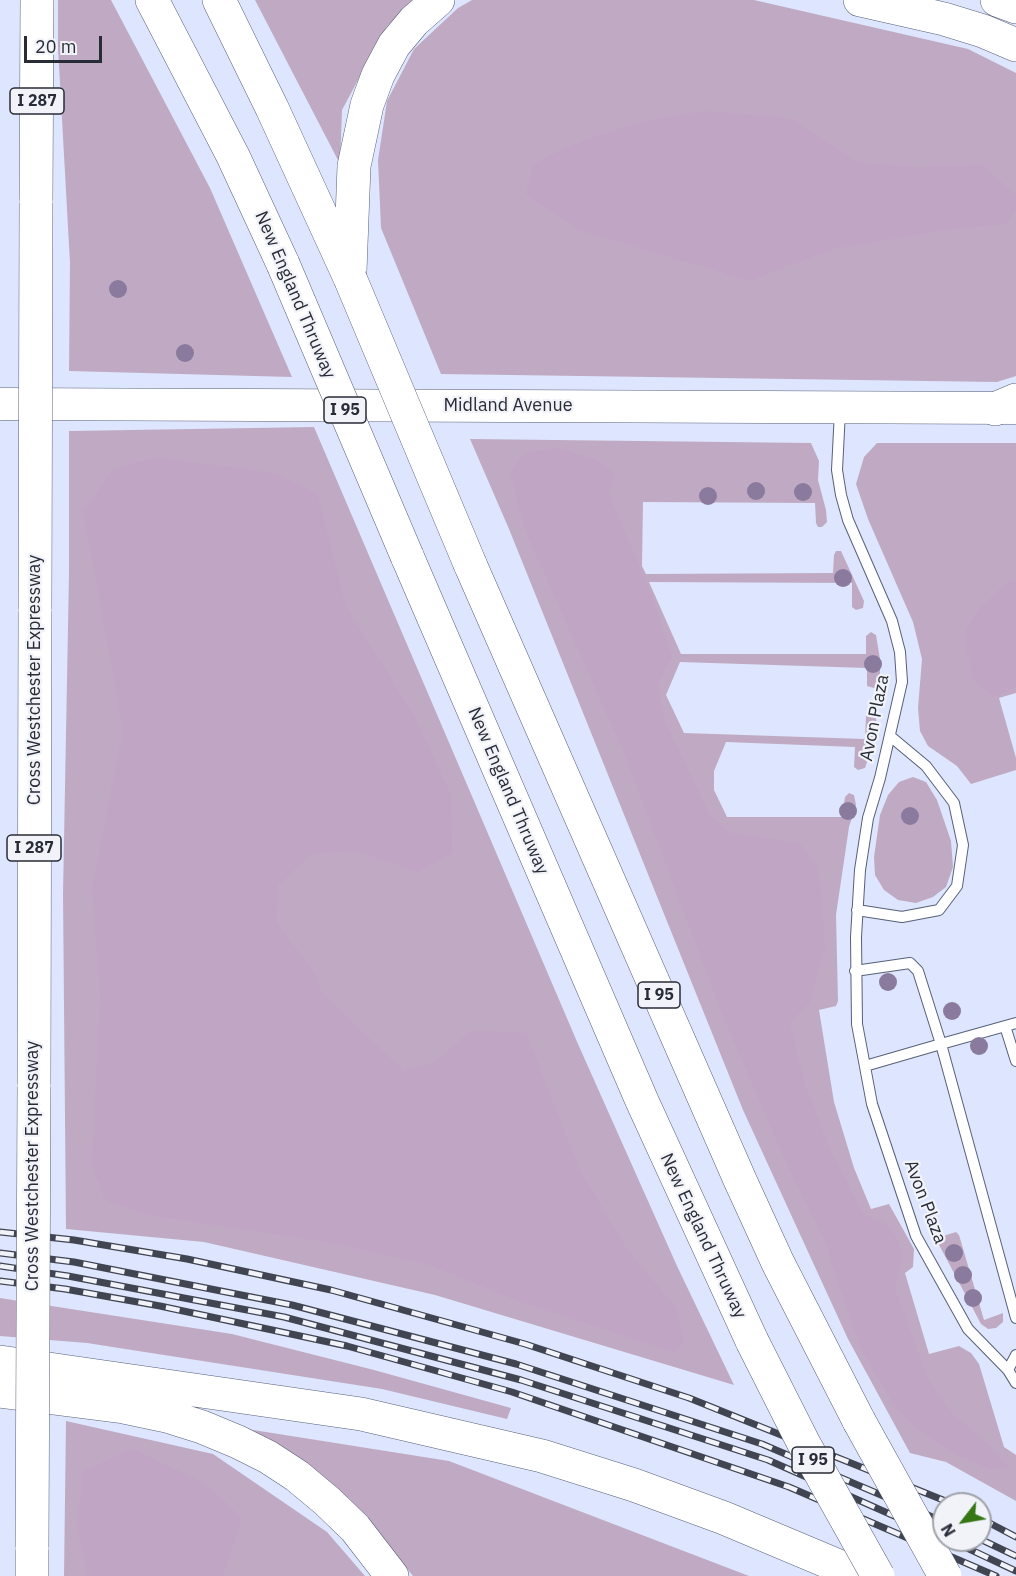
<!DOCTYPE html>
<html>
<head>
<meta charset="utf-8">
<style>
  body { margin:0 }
  #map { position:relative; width:1016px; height:1576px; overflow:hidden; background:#dde6fe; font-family:"IBM Plex Sans",sans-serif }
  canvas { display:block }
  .north { position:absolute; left:932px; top:1492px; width:60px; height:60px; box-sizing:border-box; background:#f1f3f9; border:2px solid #a1a3ab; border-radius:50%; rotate:239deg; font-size:16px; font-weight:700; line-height:24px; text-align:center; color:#282c37 }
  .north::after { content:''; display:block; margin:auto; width:21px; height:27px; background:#367715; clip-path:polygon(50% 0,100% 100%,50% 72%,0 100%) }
  .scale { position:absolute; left:24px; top:36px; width:78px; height:27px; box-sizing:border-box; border:3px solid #282c37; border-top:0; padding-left:8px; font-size:18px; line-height:21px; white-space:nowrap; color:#282c37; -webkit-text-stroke:4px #f1f3f9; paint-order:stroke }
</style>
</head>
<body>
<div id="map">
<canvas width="1016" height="1576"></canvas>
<div class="north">N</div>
<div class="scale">20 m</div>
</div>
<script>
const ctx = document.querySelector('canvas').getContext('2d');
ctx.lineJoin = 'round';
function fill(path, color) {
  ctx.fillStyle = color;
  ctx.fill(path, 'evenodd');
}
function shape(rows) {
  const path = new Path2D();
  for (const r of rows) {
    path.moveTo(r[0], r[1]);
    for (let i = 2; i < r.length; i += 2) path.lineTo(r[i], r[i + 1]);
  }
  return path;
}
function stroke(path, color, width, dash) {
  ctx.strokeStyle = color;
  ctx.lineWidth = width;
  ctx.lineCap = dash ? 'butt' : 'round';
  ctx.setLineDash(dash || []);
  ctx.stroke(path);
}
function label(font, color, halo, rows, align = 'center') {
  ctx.font = font + ' "IBM Plex Sans",sans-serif';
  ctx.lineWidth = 4.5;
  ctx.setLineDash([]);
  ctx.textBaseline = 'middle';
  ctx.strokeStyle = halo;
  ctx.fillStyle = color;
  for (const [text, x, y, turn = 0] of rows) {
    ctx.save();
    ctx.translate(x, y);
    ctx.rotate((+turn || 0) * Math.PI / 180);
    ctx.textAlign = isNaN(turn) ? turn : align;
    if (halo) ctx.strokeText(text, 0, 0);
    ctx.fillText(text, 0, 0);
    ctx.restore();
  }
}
const green = shape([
  [58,0,111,0,210,188,292,377,69,371,70,263,58,47],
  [255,0,416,0,387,26,342,110,340,164],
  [472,0,754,0,968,49,1016,73,1016,376,997,382,441,374,381,228,378,160,387,101,414,49,458,8],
  [314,427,578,1044,677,1266,734,1385,435,1295,204,1242,66,1229,63,894,69,573,69,431],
  [470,439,811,443,819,461,818,480,826,510,827,522,822,527,818,527,816,523,815,503,643,502,642,566,646,574,833,573,834,555,836,551,841,551,864,601,863,608,856,610,852,607,852,583,649,582,681,654,866,654,866,636,871,632,876,635,880,659,880,683,874,688,867,686,867,668,680,662,666,695,684,733,865,739,866,716,872,714,876,718,877,731,865,768,858,770,854,767,855,747,726,742,714,771,714,790,727,817,842,817,845,797,849,793,854,795,856,805,849,827,836,915,838,1001,836,1006,819,1010,834,1102,854,1168,871,1209,889,1204,914,1249,913,1267,905,1273,929,1354,959,1346,971,1353,979,1364,1004,1447,1016,1455,1016,1501,946,1462,910,1453,848,1339,743,1110,509,529],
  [877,443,1016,443,1016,693,999,698,1016,758,1016,770,971,784,957,766,928,746,920,731,918,708,922,659,913,622,868,519,856,484,864,457],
  [913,777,926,782,937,800,951,841,953,867,946,887,933,897,916,903,898,900,884,890,875,875,874,857,880,815,888,795,899,782],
  [956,1232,959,1235,984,1320,1003,1313,1003,1322,996,1328,988,1329,981,1324,937,1241,940,1237],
  [0,1298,232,1334,374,1370,511,1408,507,1419,382,1389,87,1343,0,1336],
  [66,1421,213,1454,327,1532,365,1576,64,1576],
  [247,1429,449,1461,749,1576,413,1576,350,1499]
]);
const forest = shape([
  [704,111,791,118,860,163,918,167,982,165,1016,195,1016,208,1007,224,945,230,833,249,750,281,579,230,526,194,533,164,557,152,587,139,635,123],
  [559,448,597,460,616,474,609,493,657,608,672,656,658,684,664,719,711,817,731,833,799,843,816,864,821,887,825,948,810,1002,790,1023,804,1081,830,1149,863,1212,872,1218,886,1222,896,1236,903,1255,895,1289,927,1376,953,1414,996,1451,1008,1467,993,1470,961,1457,919,1430,895,1407,860,1348,832,1265,827,1245,789,1169,724,1019,626,758,524,528,510,473,523,453],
  [154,457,275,473,318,494,346,606,415,717,451,795,452,853,418,872,357,851,311,854,278,886,277,922,317,977,321,992,404,1071,433,1063,472,1030,526,1033,580,1170,627,1249,676,1308,684,1340,674,1352,523,1303,429,1265,332,1243,148,1215,105,1200,92,1165,100,995,92,888,123,729,83,511,113,470],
  [1016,580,1016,688,993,697,973,679,967,653,966,631,978,610,1006,583],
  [133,1449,205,1483,242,1518,223,1576,88,1576,77,1527,83,1471]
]);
const lane = shape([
  [840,411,837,470,841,495,848,520,892,621,900,652,902,682,880,778,868,818,860,870,856,937,857,1024,872,1104,916,1236,968,1329,1008,1370,1016,1383],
  [857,910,902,917,939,910,957,886,963,845,954,803,926,766,890,736],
  [855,971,910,963,918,971,941,1044,1016,1023],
  [1005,1026,1016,1061],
  [865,1066,941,1044,1016,1318],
  [1008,1370,1016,1355]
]);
const secondary = shape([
  [0,404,1016,408]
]);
const highway = shape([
  [152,0,233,156,283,264],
  [219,0,272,108,350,278],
  [860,0,944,19,983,31,1016,45],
  [997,0,1016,7],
  [36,203,37,0],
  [350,271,354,166,367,105,378,75,394,45,414,21,438,0],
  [995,409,1016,400],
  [407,556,642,1101,752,1341],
  [470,564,740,1180,778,1263,859,1421],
  [34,1087,35,609],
  [0,1362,361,1414,542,1456,634,1485,724,1518,862,1576],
  [0,1391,124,1407,167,1416,202,1427,238,1442,268,1457,297,1476,327,1501,355,1528,392,1576],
  [32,1576,32,1547]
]);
const rail = shape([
  [0,1232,74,1240,187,1259,331,1290,525,1344,689,1398,953,1504],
  [0,1253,74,1262,292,1305,516,1364,762,1444,944,1522],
  [0,1266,68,1276,284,1317,521,1380,768,1460,944,1538],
  [0,1281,65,1289,160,1306,347,1346,512,1392,789,1487,996,1576],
  [980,1518,1016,1537],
  [980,1539,1016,1556],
  [950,1540,1016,1571]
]);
const highwayBridge = shape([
  [283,264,407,556],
  [350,278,470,564],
  [35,609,36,203],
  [752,1341,803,1442,878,1576],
  [859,1421,945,1576],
  [32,1547,34,1087]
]);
const trees = [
  [118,289],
  [185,353],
  [756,491],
  [803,492],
  [708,496],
  [843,578],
  [873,664],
  [848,811],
  [910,816],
  [888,982],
  [952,1011],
  [979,1046],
  [954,1253],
  [963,1275],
  [973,1298]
];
const shields = [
  [37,101,54],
  [345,410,42],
  [34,848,54],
  [659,995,42],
  [813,1460,42]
];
const shieldNames = [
  ["I 287",37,101],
  ["I 95",345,410],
  ["I 287",34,848],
  ["I 95",659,995],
  ["I 95",813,1460]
];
const streetNames = [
  ["New England Thruway",295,295,67],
  ["Midland Avenue",508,406],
  ["Cross Westchester Expressway",35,680,-90],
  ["Avon Plaza",875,718,-79],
  ["New England Thruway",508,791,67],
  ["Cross Westchester Expressway",33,1166,-90],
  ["Avon Plaza",925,1202,69],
  ["New England Thruway",703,1236,65]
];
fill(green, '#c0aac3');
fill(forest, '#c1a5c5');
stroke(lane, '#576079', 12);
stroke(secondary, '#576079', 33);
stroke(highway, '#576079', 34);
stroke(lane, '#fff', 10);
stroke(secondary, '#fff', 32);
stroke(highway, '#fff', 33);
stroke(rail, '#414552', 7);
stroke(rail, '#f1f3f9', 4.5, [14]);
stroke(highwayBridge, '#576079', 34, []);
stroke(highwayBridge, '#fff', 33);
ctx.fillStyle = '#8a7a9d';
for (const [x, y] of trees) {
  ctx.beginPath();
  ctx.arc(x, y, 9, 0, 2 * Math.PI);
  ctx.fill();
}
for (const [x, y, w] of shields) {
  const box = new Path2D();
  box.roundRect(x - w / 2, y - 13, w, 26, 4.5);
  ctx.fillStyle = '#f1f3f9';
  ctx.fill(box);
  stroke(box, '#282c37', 1.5);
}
label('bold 16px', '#282c37', null, shieldNames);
label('18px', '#282c37', '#f1f3f9', streetNames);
</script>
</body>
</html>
